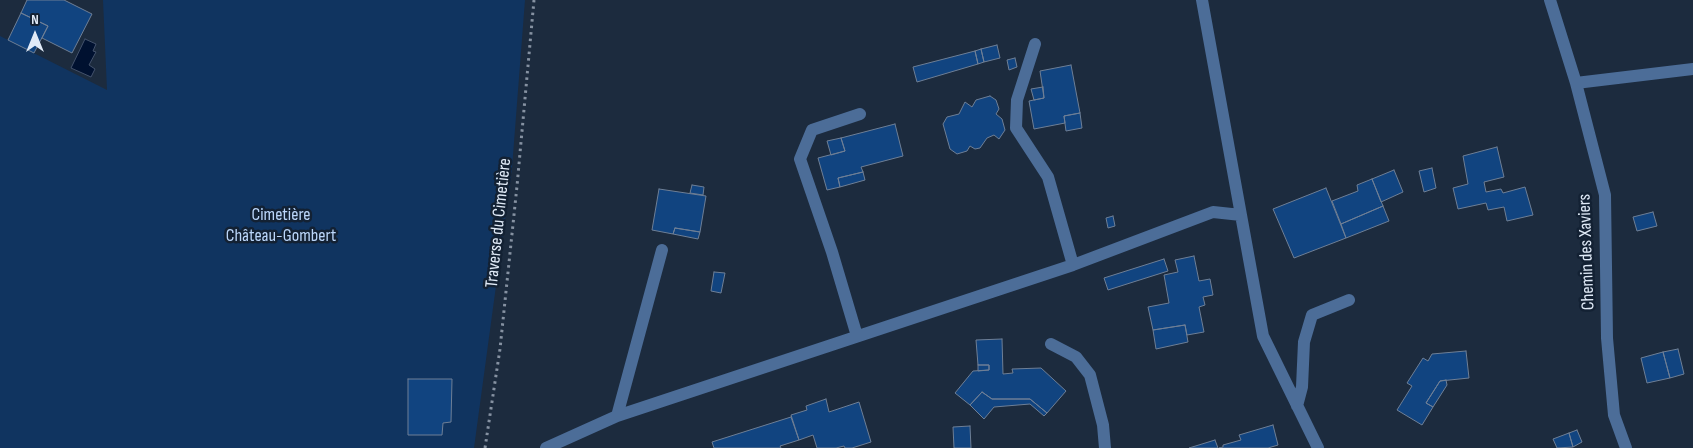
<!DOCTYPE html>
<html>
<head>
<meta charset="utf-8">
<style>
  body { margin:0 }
  #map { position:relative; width:1693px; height:448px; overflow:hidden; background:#1c2b3e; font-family:"Sofia Sans Condensed",sans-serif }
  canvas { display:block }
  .north { position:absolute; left:10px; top:10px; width:50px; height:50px; -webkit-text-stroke:4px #132133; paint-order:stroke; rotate:0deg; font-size:14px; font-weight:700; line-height:20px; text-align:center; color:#e0eaf7 }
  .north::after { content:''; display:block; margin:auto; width:18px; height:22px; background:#e0eaf7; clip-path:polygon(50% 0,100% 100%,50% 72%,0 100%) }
</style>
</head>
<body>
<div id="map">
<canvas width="1693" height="448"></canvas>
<div class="north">N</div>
</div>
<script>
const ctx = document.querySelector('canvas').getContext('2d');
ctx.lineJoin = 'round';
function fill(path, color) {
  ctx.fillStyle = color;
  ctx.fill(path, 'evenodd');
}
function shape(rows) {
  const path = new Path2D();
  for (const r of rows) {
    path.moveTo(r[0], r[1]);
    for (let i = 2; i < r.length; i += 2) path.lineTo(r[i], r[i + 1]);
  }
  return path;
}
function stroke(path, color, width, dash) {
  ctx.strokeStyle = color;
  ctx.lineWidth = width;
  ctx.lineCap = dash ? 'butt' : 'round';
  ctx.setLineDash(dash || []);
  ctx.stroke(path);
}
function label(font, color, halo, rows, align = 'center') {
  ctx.font = font + ' "Sofia Sans Condensed",sans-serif';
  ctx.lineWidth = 5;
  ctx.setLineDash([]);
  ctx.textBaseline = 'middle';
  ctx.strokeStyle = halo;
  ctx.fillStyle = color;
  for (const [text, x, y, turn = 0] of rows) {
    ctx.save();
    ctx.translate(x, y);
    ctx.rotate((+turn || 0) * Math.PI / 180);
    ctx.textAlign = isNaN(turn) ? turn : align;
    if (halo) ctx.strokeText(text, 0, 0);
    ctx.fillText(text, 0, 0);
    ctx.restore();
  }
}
const green = shape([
  [103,0,525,0,512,168,474,448,0,448,0,36,107,90]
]);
const water = shape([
  [85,39,96,44,93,51,96,52,89,65,95,69,91,77,71,68,85,39]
]);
const building = shape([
  [27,0,64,0,92,14,72,53,42,38,48,26,21,13,27,0],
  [21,13,48,26,34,53,8,40,21,13],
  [997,45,1000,58,984,62,981,49,997,45],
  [981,49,984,62,978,64,975,51,981,49],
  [975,51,978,64,917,82,913,67,975,51],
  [1015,58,1017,67,1009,70,1007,60,1015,58],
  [1071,65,1080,113,1064,116,1065,123,1034,129,1029,101,1044,98,1040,71,1071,65],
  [1043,87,1044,98,1034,100,1031,89,1043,87],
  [990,96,996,100,999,109,996,114,1002,119,1005,130,999,139,994,135,987,138,980,148,975,149,970,146,967,151,957,154,950,149,943,124,947,117,959,114,965,102,972,107,976,100,990,96],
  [1080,113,1082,128,1066,131,1064,116,1080,113],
  [895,124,903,156,861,167,863,172,838,178,840,187,827,190,818,158,845,151,841,138,895,124],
  [841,138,845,151,831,155,827,141,841,138],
  [1497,147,1504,177,1484,182,1486,192,1501,189,1503,193,1525,187,1533,215,1507,221,1504,207,1488,210,1486,203,1458,209,1453,188,1468,184,1463,156,1497,147],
  [1432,168,1436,188,1424,192,1419,171,1432,168],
  [1394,170,1403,192,1381,202,1372,179,1394,170],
  [863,172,865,180,840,187,838,178,863,172],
  [1372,179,1383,206,1341,224,1332,201,1358,191,1357,185,1372,179],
  [692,185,704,187,703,195,690,193,692,185],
  [1326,188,1346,238,1294,258,1273,209,1326,188],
  [659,189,706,196,700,232,675,228,673,234,652,230,659,189],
  [1383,206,1389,221,1346,238,1341,224,1383,206],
  [1653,212,1657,226,1637,231,1633,217,1653,212],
  [1113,216,1115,226,1108,228,1106,218,1113,216],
  [675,228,700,232,698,239,673,234,675,228],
  [1194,256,1199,281,1210,279,1213,295,1203,297,1205,305,1199,307,1204,332,1187,335,1185,325,1153,330,1148,307,1169,303,1164,275,1178,272,1175,260,1194,256],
  [1164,259,1168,271,1108,290,1104,278,1164,259],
  [714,272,725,273,721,293,711,291,714,272],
  [1185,325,1188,342,1156,349,1153,330,1185,325],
  [1002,339,1003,374,1013,373,1012,369,1041,368,1066,391,1047,413,1030,399,992,399,982,392,970,405,955,393,973,371,989,370,989,365,978,365,976,340,1002,339],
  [1678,349,1684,374,1670,378,1663,352,1678,349],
  [1466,351,1469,378,1440,381,1426,403,1433,407,1422,425,1397,410,1412,386,1407,383,1423,358,1428,361,1432,354,1466,351],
  [1663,352,1670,378,1647,383,1641,358,1663,352],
  [978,365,989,365,989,370,978,371,978,365],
  [408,379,452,379,451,422,443,423,442,435,408,435,408,379],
  [1446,380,1447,385,1433,407,1426,403,1440,381,1446,380],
  [982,392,992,399,1030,399,1047,413,1044,416,1030,404,994,407,984,419,970,405,982,392],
  [826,399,829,412,859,402,871,442,852,448,845,448,844,446,836,448,817,448,813,435,799,440,791,415,807,410,806,406,826,399],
  [791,417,799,440,780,446,781,448,714,448,712,442,791,417],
  [1273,425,1278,445,1268,448,1219,448,1223,447,1223,445,1241,440,1239,435,1273,425],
  [970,426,971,448,954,448,953,427,970,426],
  [1577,430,1582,442,1573,447,1569,433,1577,430],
  [1569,433,1573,447,1557,448,1553,439,1569,433],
  [1215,440,1218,448,1189,448,1215,440]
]);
const path = shape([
  [485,448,500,349,517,186,534,0]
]);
const minor = shape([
  [1202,0,1241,215],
  [1550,0,1576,83,1605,195,1607,338,1614,415,1626,448],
  [1035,44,1017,100,1016,128,1048,177,1073,265],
  [1576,83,1693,69],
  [857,336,832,252,800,159,812,130,860,114],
  [1051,344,1076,357,1090,375,1103,425,1105,448],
  [1297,406,1302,387,1304,342,1312,315,1349,300],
  [617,416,662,250],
  [546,448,617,416,1073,265,1213,212,1241,215,1263,336,1318,448]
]);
const parkNames = [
  ["Cimetière",281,215],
  ["Château-Gombert",281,236]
];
const streetNames = [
  ["Traverse du Cimetière",499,223,-84],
  ["Chemin des Xaviers",1587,252,-92]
];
fill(green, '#103460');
fill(water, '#001130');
stroke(water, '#43526c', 1);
fill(building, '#114480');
stroke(building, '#6e7f96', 1);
stroke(path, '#8692a2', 3, [2.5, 4]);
stroke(minor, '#4c6d98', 12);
label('18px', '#bbd6fa', '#132133', parkNames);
label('18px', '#e0eaf7', '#132133', streetNames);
</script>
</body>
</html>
